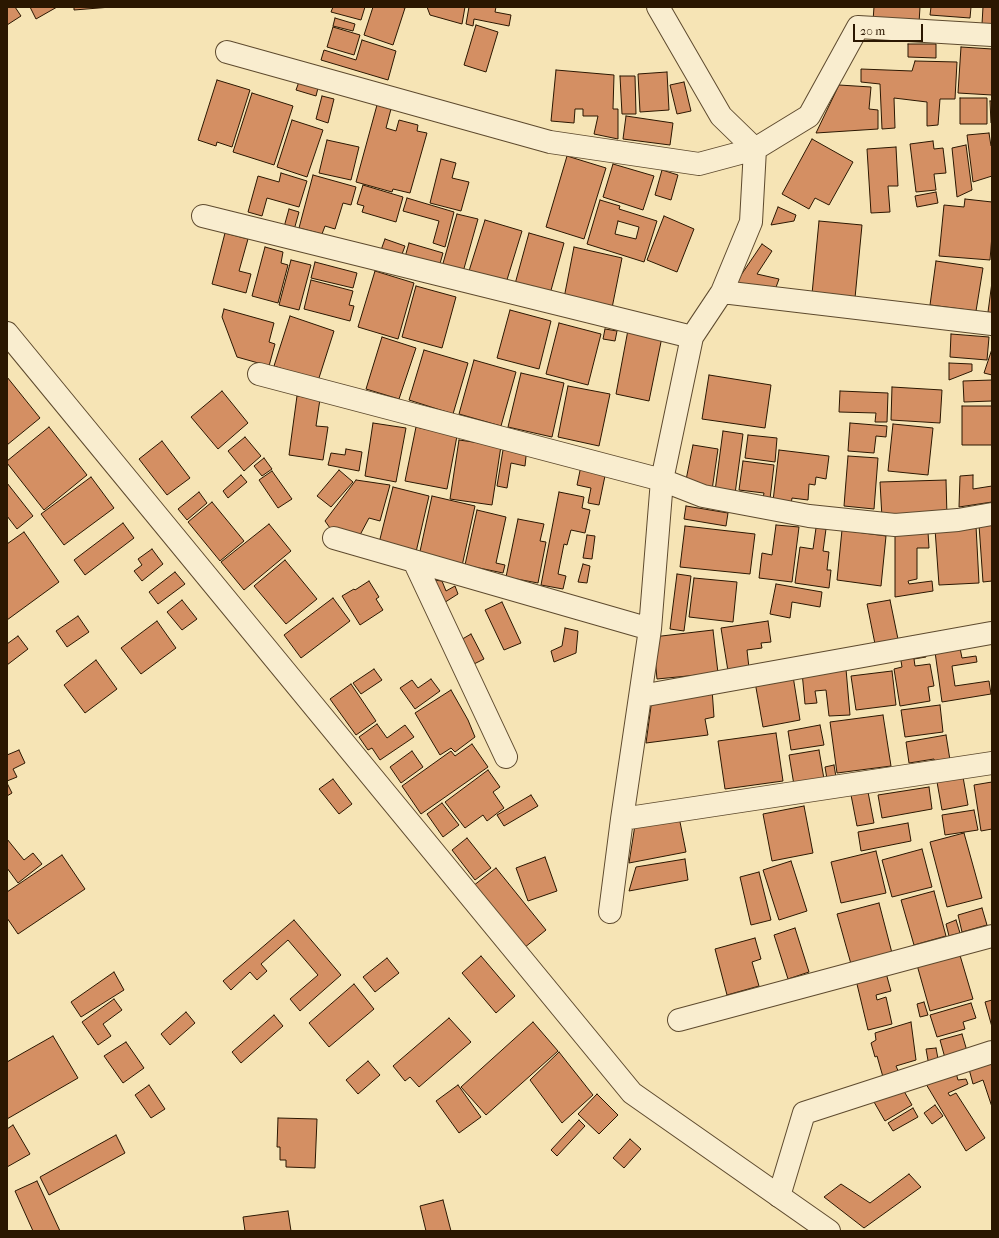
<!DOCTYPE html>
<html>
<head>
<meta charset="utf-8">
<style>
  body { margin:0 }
  #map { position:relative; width:999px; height:1238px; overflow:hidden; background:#f6e4b5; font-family:"IM FELL French Canon",serif }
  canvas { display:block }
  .frame { position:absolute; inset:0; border:8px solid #2b1701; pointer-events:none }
  .scale { position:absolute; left:853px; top:24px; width:70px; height:18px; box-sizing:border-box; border:2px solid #2b1701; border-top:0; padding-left:5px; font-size:12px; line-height:14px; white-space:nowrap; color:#2b1701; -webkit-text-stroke:3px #f9edcf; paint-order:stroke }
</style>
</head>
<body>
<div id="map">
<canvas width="999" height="1238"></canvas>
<div class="frame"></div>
<div class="scale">20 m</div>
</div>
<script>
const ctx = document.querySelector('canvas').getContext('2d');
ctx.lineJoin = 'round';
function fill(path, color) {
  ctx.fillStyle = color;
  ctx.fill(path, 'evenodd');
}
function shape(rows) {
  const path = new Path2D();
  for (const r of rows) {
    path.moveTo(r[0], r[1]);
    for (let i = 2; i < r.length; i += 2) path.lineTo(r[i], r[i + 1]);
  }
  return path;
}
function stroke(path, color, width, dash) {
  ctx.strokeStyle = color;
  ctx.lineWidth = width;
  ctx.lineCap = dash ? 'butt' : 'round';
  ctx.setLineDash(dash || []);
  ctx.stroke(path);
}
const building = shape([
  [7,7,15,7,21,16,7,25,7,7],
  [30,7,57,7,36,19,30,7],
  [74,7,111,7,74,10,74,7],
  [333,7,365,7,361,20,331,12,333,7],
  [373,7,401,7,405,8,393,45,364,35,373,7],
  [427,7,465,7,462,24,430,15,427,7],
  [469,7,496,7,495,12,511,15,509,26,474,19,473,26,466,24,469,7],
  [874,7,920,7,919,23,873,21,874,7],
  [931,7,971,7,970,18,930,15,931,7],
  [983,7,992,7,992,25,982,24,983,7],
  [335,18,355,24,353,31,333,26,335,18],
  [476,25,498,32,486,72,464,65,476,25],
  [333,27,360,35,354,55,327,47,333,27],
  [362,40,396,51,388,80,321,60,324,50,356,60,362,40],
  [908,44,936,44,936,58,908,57,908,44],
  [961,47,992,49,992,95,958,93,961,47],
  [915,61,957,62,955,99,940,99,938,125,927,126,927,102,894,98,895,128,882,129,880,84,861,82,861,69,912,71,915,61],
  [556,70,614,75,613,109,618,109,618,139,594,134,598,116,583,116,583,109,575,109,574,123,551,121,556,70],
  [667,72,669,110,640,112,638,74,667,72],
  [620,76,635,76,636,114,622,114,620,76],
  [300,79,319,84,316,96,296,90,300,79],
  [217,80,250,90,232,147,217,142,216,146,198,140,217,80],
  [684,82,691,111,677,114,670,85,684,82],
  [839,85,871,87,869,109,878,110,878,129,816,133,839,85],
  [252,93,293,106,274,165,233,152,252,93],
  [322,96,334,99,328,123,316,119,322,96],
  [960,98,987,98,987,124,960,124,960,98],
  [990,101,992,101,992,122,991,123,990,101],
  [377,105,391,109,386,128,396,131,399,120,418,125,417,131,427,133,410,193,393,189,392,192,356,182,377,105],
  [626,116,673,123,670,145,623,139,626,116],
  [292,120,323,130,307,177,277,167,292,120],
  [989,133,991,146,992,146,992,176,973,182,967,135,989,133],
  [812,139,853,162,829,205,815,198,809,209,782,194,812,139],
  [327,140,359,147,351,180,319,173,327,140],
  [933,141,934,149,943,148,946,173,934,174,936,190,916,192,910,144,933,141],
  [966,145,972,190,957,197,952,148,966,145],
  [896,147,898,186,888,186,890,212,871,213,867,149,896,147],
  [567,156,606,168,584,239,546,227,567,156],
  [441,159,456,163,452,178,469,182,461,211,430,203,441,159],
  [613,164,654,176,643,210,603,197,613,164],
  [662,170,678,175,671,200,655,195,662,170],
  [281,173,307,181,299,207,267,198,262,216,248,212,258,176,279,182,281,173],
  [313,175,356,187,351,205,343,203,335,229,325,226,322,234,299,228,313,175],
  [363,185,403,197,396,222,362,212,364,206,357,204,363,185],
  [936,192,938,203,917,207,915,196,936,192],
  [407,198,454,212,445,247,433,243,439,221,403,211,407,198],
  [965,199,992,202,992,235,990,260,939,256,944,205,964,207,965,199],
  [600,200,620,206,619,209,657,221,644,262,587,244,600,200],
  [618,221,639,227,636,239,615,234,618,221],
  [778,207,796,215,794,221,771,225,778,207],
  [289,209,299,212,294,230,284,227,289,209],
  [457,214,478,219,463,272,442,267,457,214],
  [664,216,694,229,677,272,647,260,664,216],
  [485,220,522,231,506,283,469,271,485,220],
  [819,221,862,225,855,298,812,294,819,221],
  [225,233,248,239,239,271,251,274,246,293,212,284,225,233],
  [529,233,564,243,550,294,515,284,529,233],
  [385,239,405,246,401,257,381,250,385,239],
  [409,243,443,253,439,267,405,257,409,243],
  [762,244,772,251,757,274,779,279,775,290,735,284,762,244],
  [265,247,283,252,281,263,288,265,278,303,252,296,265,247],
  [574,247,622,258,612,308,564,298,574,247],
  [291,260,311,265,299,310,279,305,291,260],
  [936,261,983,268,976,311,930,305,936,261],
  [315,262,357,273,353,288,311,278,315,262],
  [375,271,414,283,398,339,358,327,375,271],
  [311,280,353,291,349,305,354,306,350,321,304,309,311,280],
  [992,282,992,313,988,312,992,282],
  [416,286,456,297,442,348,402,337,416,286],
  [224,309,274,323,269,342,275,344,269,366,237,357,222,317,224,309],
  [510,310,551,321,539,369,497,358,510,310],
  [290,316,334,331,318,381,274,366,290,316],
  [559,323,601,334,588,385,546,374,559,323],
  [605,329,617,331,615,341,603,339,605,329],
  [628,330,662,337,649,401,616,394,628,330],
  [951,334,989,337,987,360,950,357,951,334],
  [382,337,416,348,399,399,366,389,382,337],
  [992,349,992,375,984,373,992,349],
  [424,350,468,363,453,414,409,400,424,350],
  [474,360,516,372,501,426,459,414,474,360],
  [949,363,972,364,972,371,949,380,949,363],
  [521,373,564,383,552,437,508,427,521,373],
  [709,375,771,385,765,428,702,419,709,375],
  [7,377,40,418,7,445,7,377],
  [992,380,992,401,964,402,963,381,992,380],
  [568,386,610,394,599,446,558,437,568,386],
  [892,387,942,390,940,423,891,420,892,387],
  [222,391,248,423,218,449,191,417,222,391],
  [840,391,888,393,887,422,875,422,876,413,839,412,840,391],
  [297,396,320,399,316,426,328,427,323,460,289,455,297,396],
  [962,406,992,406,992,445,962,445,962,406],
  [373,423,406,428,396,482,365,476,373,423],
  [850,423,887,426,886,437,876,436,874,453,848,451,850,423],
  [893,424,933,428,928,475,888,471,893,424],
  [49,427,87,475,44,510,7,463,7,461,49,427],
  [416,427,457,436,447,489,405,481,416,427],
  [723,431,743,434,735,494,715,491,723,431],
  [748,435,777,438,775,462,745,458,748,435],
  [245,437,261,456,244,471,228,451,245,437],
  [459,440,501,446,492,505,450,499,459,440],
  [162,441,190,478,167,495,139,459,162,441],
  [504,444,527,447,525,466,511,463,507,488,497,486,504,444],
  [693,445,718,449,712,490,685,485,693,445],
  [346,449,362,452,359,471,328,465,331,453,345,455,346,449],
  [779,450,829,456,826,479,816,477,815,485,809,484,808,500,792,498,791,504,773,501,779,450],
  [848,456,878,458,874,509,844,506,848,456],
  [264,458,272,469,262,476,254,466,264,458],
  [743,461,774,465,770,499,763,498,764,493,739,490,743,461],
  [581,466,606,471,599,505,588,503,591,488,577,485,581,466],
  [339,470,353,482,331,507,317,496,339,470],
  [272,471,292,499,278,508,259,480,272,471],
  [241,475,247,482,228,498,223,491,241,475],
  [973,475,973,489,992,486,992,502,959,507,960,476,973,475],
  [91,477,114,508,64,545,41,514,91,477],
  [356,480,390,485,380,521,369,518,360,535,330,528,325,521,356,480],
  [946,480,947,516,882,518,880,482,946,480],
  [7,483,33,516,17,529,7,516,7,483],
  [393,487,429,496,416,552,379,543,393,487],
  [199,492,207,503,187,520,178,509,199,492],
  [559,492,584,497,582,508,590,510,585,533,571,530,567,545,564,544,558,574,566,576,563,589,541,585,559,492],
  [432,496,475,506,462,566,419,556,432,496],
  [212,502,244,541,220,561,188,522,212,502],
  [686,506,728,513,726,526,684,519,686,506],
  [477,510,506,517,496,563,505,565,503,573,465,565,477,510],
  [518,519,544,524,540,541,546,542,538,583,506,577,518,519],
  [123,523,134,538,85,575,74,560,123,523],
  [269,524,291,551,244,590,221,562,269,524],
  [776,525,799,527,792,582,759,578,762,553,772,555,776,525],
  [979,525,992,525,992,581,983,582,979,525],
  [685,526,755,534,750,574,680,567,685,526],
  [976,526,979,583,939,585,935,529,976,526],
  [816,528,826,529,823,551,829,552,827,570,831,570,829,588,795,583,800,547,813,549,816,528],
  [842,530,886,536,881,586,837,580,842,530],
  [24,532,59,582,7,620,7,544,24,532],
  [928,532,929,548,917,548,917,579,908,581,909,584,932,581,933,591,895,597,895,534,928,532],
  [587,535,595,536,592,559,583,558,587,535],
  [152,549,163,564,142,581,134,571,142,565,138,559,152,549],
  [285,560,317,599,286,624,254,586,285,560],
  [583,564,590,566,587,583,578,582,583,564],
  [175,572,185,584,158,604,149,592,175,572],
  [677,574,691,576,684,631,670,629,677,574],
  [694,578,737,582,733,622,689,617,694,578],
  [425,579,442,581,446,591,455,586,458,594,439,606,425,579],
  [369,581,379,597,376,599,383,610,360,625,342,596,354,589,355,590,369,581],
  [776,584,822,592,820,607,792,602,790,618,770,614,776,584],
  [333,598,350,621,301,658,284,635,333,598],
  [182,600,197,619,182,630,167,612,182,600],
  [890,600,899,644,876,649,867,604,890,600],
  [502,602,521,643,504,650,485,610,502,602],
  [78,616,89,632,67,647,56,631,78,616],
  [157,621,176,648,141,674,121,648,157,621],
  [768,621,771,642,761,643,762,648,747,650,749,668,728,671,721,628,768,621],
  [565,628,578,631,576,653,554,662,551,651,562,646,565,628],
  [713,630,718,673,657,679,653,637,713,630],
  [471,634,484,659,472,665,459,641,471,634],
  [18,636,28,649,7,665,7,644,18,636],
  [960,648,962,658,976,656,977,662,952,666,955,686,989,681,991,694,942,702,935,652,960,648],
  [925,651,926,657,914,659,915,666,930,664,934,686,928,687,930,701,900,706,894,669,902,667,900,655,925,651],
  [96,660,117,689,85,713,64,685,96,660],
  [374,669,382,680,361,694,353,683,374,669],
  [846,669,850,715,829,716,826,690,815,691,817,703,805,704,802,672,846,669],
  [892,671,896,705,856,710,851,676,892,671],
  [793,676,800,720,763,727,755,682,793,676],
  [431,679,440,691,415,709,400,688,412,680,418,688,431,679],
  [351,684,376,721,356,735,330,699,351,684],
  [712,689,714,717,705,719,708,735,646,743,652,699,712,689],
  [451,690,468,720,475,737,455,752,451,748,440,755,415,713,451,690],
  [940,705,943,732,905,737,901,710,940,705],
  [883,715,891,766,837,773,830,722,883,715],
  [377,724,387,738,405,725,414,737,380,760,372,748,368,750,359,737,377,724],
  [820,725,824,745,791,750,788,731,820,725],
  [776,733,783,781,725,789,718,741,776,733],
  [946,735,950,760,935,763,934,759,909,763,906,742,946,735],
  [472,744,488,767,421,814,402,786,451,751,455,756,472,744],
  [19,750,25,763,13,769,17,777,7,781,7,755,19,750],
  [819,750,824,779,794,785,789,755,819,750],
  [412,751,423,767,401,783,390,767,412,751],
  [834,765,836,777,827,779,825,767,834,765],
  [488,770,500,787,493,792,504,808,487,821,483,815,465,828,445,802,488,770],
  [963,777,968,805,942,810,937,782,963,777],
  [333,779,352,804,339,814,319,789,333,779],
  [992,782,992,829,981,831,974,785,992,782],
  [7,783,12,793,7,796,7,783],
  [929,787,932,809,882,818,878,795,929,787],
  [868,792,874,823,857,826,851,795,868,792],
  [531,795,538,806,504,826,497,815,531,795],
  [442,803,459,825,443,837,427,814,442,803],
  [804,806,813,853,772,861,763,814,804,806],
  [974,810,978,830,945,835,942,815,974,810],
  [679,817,686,852,629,863,635,825,679,817],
  [908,823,911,841,861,851,858,832,908,823],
  [964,833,982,898,947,907,930,842,964,833],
  [467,838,491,868,475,880,452,850,467,838],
  [7,839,24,860,33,853,42,864,18,883,7,868,7,839],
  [922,849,932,887,892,897,882,860,922,849],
  [876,851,886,893,841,903,831,862,876,851],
  [62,855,85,889,18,934,7,918,7,892,62,855],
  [545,857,557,891,528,901,516,868,545,857],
  [685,859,688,880,629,891,636,867,685,859],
  [791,861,807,911,779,920,763,870,791,861],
  [496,868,546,930,524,948,473,886,496,868],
  [759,872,771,920,751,925,740,877,759,872],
  [934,891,946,936,914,945,901,900,934,891],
  [879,903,892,953,851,964,837,914,879,903],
  [982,908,987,925,962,932,958,915,982,908],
  [294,920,341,975,300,1011,290,999,318,975,288,940,261,964,267,971,257,980,250,972,231,990,223,981,294,920],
  [956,920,960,933,949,936,946,924,956,920],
  [795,928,809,972,788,979,774,935,795,928],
  [755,938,761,959,752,962,759,986,727,995,715,949,755,938],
  [959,952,973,999,930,1011,917,965,959,952],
  [481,956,515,996,496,1013,462,973,481,956],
  [387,958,399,973,375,992,363,977,387,958],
  [114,972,124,990,81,1017,71,1002,114,972],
  [886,973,891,991,876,995,877,1000,886,997,892,1024,868,1030,856,980,886,973],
  [354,984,374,1009,329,1047,309,1023,354,984],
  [114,999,122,1010,103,1024,111,1036,98,1045,82,1022,114,999],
  [992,1000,992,1027,985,1002,992,1000],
  [924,1002,928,1015,920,1017,917,1004,924,1002],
  [971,1003,976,1018,963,1022,965,1029,937,1037,930,1015,971,1003],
  [186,1012,195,1023,170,1045,161,1034,186,1012],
  [274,1015,283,1026,241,1063,232,1052,274,1015],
  [449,1018,471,1042,419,1087,410,1077,405,1081,393,1066,449,1018],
  [533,1022,558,1051,486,1115,461,1087,533,1022],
  [911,1022,916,1060,896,1066,899,1073,883,1077,877,1056,875,1057,871,1043,876,1040,875,1033,911,1022],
  [962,1034,967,1051,945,1058,940,1040,962,1034],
  [53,1036,78,1078,7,1119,7,1062,53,1036],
  [126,1042,144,1068,123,1083,104,1056,126,1042],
  [936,1048,939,1064,929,1066,926,1049,936,1048],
  [559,1052,593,1095,562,1123,530,1080,559,1052],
  [368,1061,380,1075,358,1094,346,1080,368,1061],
  [992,1063,992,1107,983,1080,973,1084,969,1069,992,1063],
  [956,1073,958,1080,966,1079,968,1084,948,1093,950,1096,956,1093,985,1138,966,1151,926,1084,956,1073],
  [149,1085,165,1109,151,1118,135,1095,149,1085],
  [458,1085,481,1117,459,1133,436,1101,458,1085],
  [901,1086,912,1105,885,1121,874,1102,901,1086],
  [597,1094,618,1115,599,1134,578,1114,597,1094],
  [935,1105,943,1116,932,1124,924,1113,935,1105],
  [913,1108,918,1117,893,1131,888,1123,913,1108],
  [278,1118,317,1119,315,1168,286,1167,286,1160,280,1160,280,1147,277,1147,278,1118],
  [579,1120,585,1126,557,1156,551,1150,579,1120],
  [13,1125,30,1154,7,1167,7,1129,13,1125],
  [116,1135,125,1153,49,1195,40,1177,116,1135],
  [630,1139,641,1149,624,1168,613,1158,630,1139],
  [909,1174,921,1187,864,1228,824,1197,841,1184,870,1203,909,1174],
  [37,1181,60,1231,33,1231,15,1191,37,1181],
  [443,1200,451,1231,426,1231,420,1206,443,1200],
  [288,1211,291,1231,245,1231,243,1217,288,1211]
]);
const minor = shape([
  [227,52,550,142,699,164,755,149,809,116,858,27,992,35],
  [203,216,692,337],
  [722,292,992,324],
  [259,374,662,480,703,496,809,516,895,525,958,520,992,514],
  [334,538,650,629],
  [414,561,506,757],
  [641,696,991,633],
  [622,819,992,763],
  [610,912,622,819,650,629,662,480,692,337,722,292,751,222,755,149,721,116,658,7],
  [679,1020,992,936],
  [779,1196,804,1113,992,1052]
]);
const tertiary = shape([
  [7,333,632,1093,829,1231]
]);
fill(building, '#d48f63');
stroke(building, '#2b1701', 1);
stroke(minor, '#5e4a2e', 24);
stroke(tertiary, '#5e4a2e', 24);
stroke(minor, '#f9edcf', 22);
stroke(tertiary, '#f9edcf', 22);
</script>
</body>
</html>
